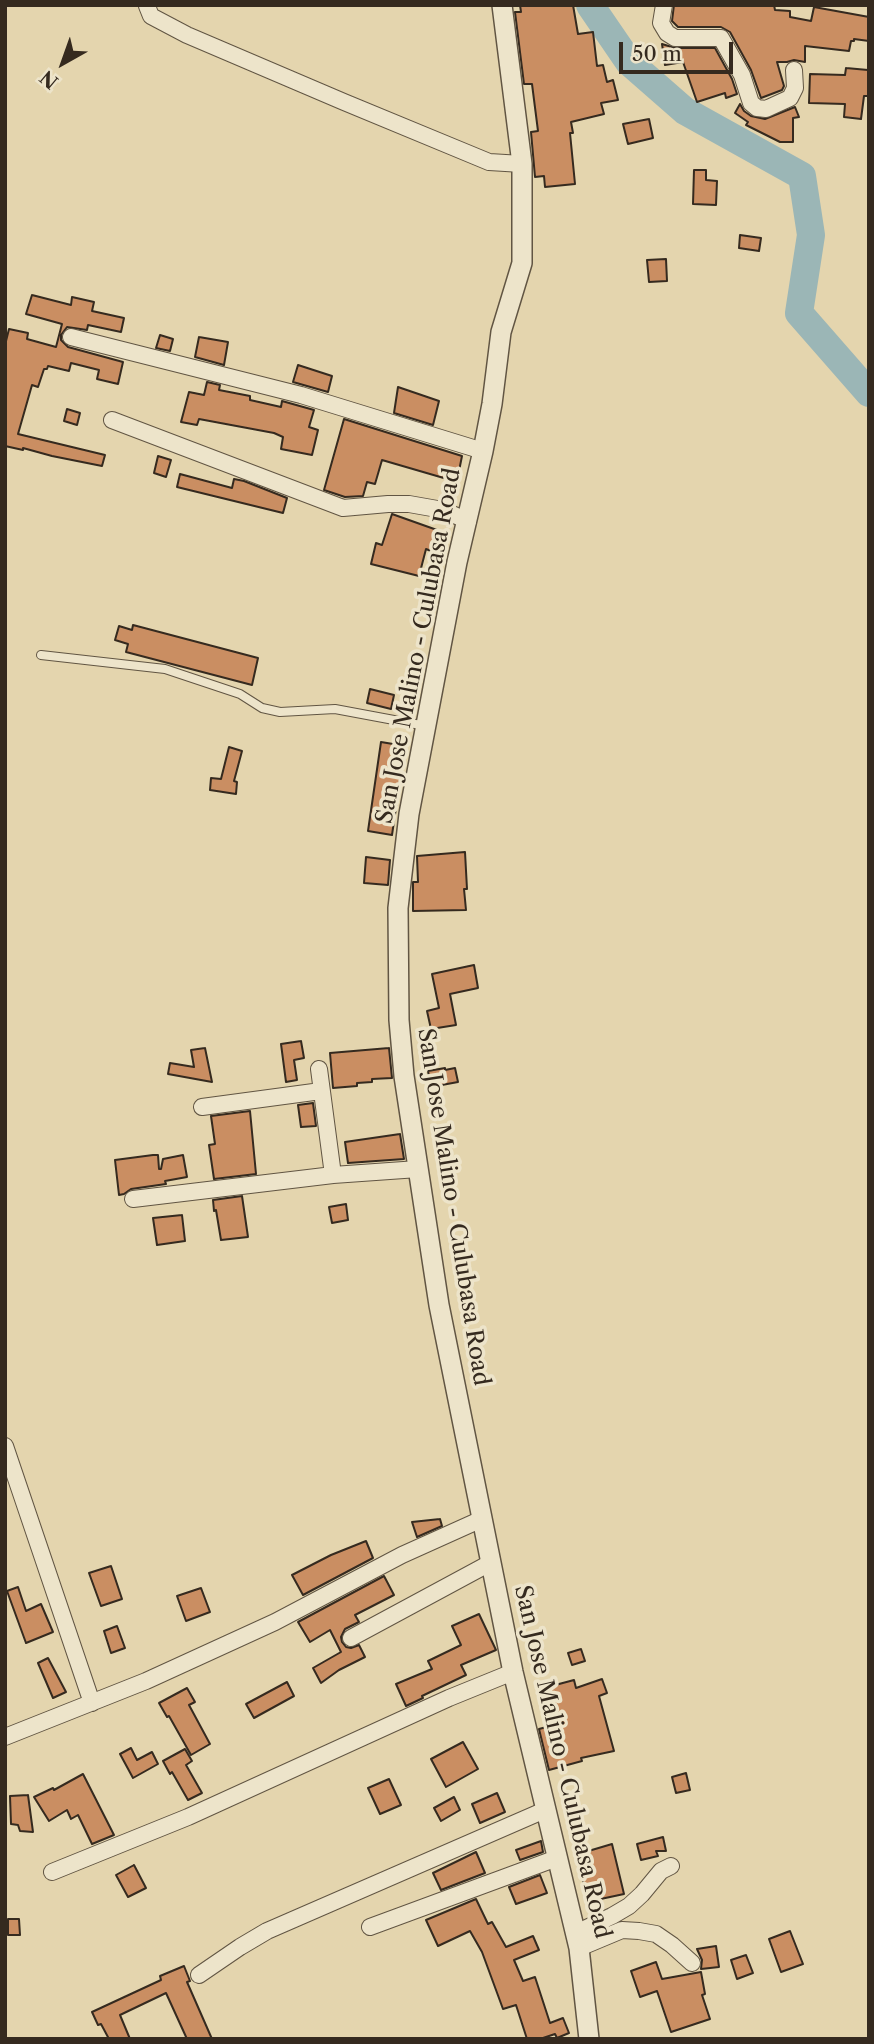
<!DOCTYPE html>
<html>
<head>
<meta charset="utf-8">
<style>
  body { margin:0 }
  #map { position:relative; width:874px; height:2044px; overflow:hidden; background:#e4d5ae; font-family:"Libre Caslon Text",serif }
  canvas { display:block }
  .frame { position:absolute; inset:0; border:7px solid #352a1f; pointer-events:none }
  .north { position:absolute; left:28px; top:28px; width:70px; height:70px; -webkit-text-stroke:5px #ede4ca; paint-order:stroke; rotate:220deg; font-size:19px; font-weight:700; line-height:28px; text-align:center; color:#352a1f }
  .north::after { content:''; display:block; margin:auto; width:24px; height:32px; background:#352a1f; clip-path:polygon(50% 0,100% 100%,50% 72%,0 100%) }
  .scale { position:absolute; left:619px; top:42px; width:114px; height:32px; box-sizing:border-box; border:4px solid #352a1f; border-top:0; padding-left:9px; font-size:21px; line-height:24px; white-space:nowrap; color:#352a1f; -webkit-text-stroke:5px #ede4ca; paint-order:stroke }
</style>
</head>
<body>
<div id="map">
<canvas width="874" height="2044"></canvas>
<div class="frame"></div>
<div class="north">N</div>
<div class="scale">50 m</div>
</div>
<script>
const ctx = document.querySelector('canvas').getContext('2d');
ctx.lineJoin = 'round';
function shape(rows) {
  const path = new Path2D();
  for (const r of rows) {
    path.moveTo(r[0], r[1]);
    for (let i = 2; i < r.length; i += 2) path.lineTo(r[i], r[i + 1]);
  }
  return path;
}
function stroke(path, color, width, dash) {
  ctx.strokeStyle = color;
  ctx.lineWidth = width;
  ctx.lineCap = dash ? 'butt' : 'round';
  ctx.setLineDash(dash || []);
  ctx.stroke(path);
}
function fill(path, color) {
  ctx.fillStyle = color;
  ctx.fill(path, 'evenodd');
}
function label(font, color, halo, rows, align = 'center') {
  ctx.font = font + ' "Libre Caslon Text",serif';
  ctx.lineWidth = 7;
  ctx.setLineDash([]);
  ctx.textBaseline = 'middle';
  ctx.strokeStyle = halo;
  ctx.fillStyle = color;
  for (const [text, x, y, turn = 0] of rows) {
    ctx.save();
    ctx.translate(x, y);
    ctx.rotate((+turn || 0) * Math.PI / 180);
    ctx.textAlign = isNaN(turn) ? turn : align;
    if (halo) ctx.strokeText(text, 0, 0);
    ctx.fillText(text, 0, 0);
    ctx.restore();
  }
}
const river = shape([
  [590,5,629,62,685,111,802,176,811,235,799,313,869,393]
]);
const building = shape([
  [520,5,573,5,578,34,593,32,597,66,603,65,607,82,613,80,618,100,601,103,604,114,571,122,573,133,570,133,575,184,545,187,544,176,535,177,531,132,538,131,532,84,524,84,515,12,521,12,520,5],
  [674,5,774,5,775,10,790,11,790,17,811,21,814,7,869,17,869,41,854,39,854,41,851,41,849,51,805,46,805,62,794,60,787,62,777,62,784,86,782,90,761,98,751,70,730,32,721,27,678,27,672,21,674,5],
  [662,44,675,48,715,48,732,79,737,94,726,98,725,93,697,102,683,62,665,65,662,44],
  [846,68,868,70,869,96,864,96,861,119,844,117,845,104,809,103,810,74,845,75,846,68],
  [740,104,744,111,751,116,765,119,795,107,799,117,793,118,793,142,780,142,746,125,748,122,735,113,740,104],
  [649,119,653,138,628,144,623,124,649,119],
  [694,170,706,170,706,180,717,181,716,205,693,204,694,170],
  [740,235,761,238,759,251,739,248,740,235],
  [666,259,667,281,649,282,647,260,666,259],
  [32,295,71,305,72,297,94,302,92,311,124,318,121,332,88,325,87,330,67,327,61,335,61,340,68,347,123,362,118,384,97,379,99,370,71,363,69,371,48,366,47,369,44,369,38,387,32,385,18,434,105,455,102,466,52,456,23,448,23,450,5,446,5,345,9,329,28,333,27,339,56,347,62,324,26,314,32,295],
  [160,335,173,339,170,351,156,348,160,335],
  [199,337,228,342,224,365,195,357,199,337],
  [298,365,332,376,328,392,293,382,298,365],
  [207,382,220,385,219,390,250,396,250,400,281,407,282,401,314,410,309,427,318,430,312,455,281,449,283,437,274,433,199,419,197,425,181,422,189,392,204,395,207,382],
  [398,387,439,401,433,425,394,413,398,387],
  [67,409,80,413,77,425,64,421,67,409],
  [344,419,462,456,457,481,454,481,382,460,375,484,367,482,363,496,345,497,324,490,344,419],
  [158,456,171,460,166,477,154,473,158,456],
  [180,474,232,488,234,479,244,481,287,498,283,513,177,487,180,474],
  [392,514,437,530,431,551,426,549,419,576,371,564,376,543,382,545,392,514],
  [133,625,258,658,252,685,126,652,128,644,115,640,119,626,132,630,133,625],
  [370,689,394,695,391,709,367,703,370,689],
  [381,742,405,746,392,835,368,831,381,742],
  [229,747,242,751,234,781,237,782,236,794,210,790,211,778,221,779,229,747],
  [465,852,467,889,464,889,466,910,413,911,413,882,418,882,417,856,465,852],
  [366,857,390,860,388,885,364,883,366,857],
  [474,965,478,988,450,994,456,1025,431,1029,427,1011,439,1008,432,974,474,965],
  [301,1041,304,1058,294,1060,297,1080,286,1082,281,1044,301,1041],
  [205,1048,212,1082,168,1074,170,1063,194,1067,191,1050,205,1048],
  [389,1048,392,1078,372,1079,372,1082,357,1083,357,1086,333,1088,330,1053,389,1048],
  [445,1068,445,1070,455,1068,458,1082,431,1087,428,1071,445,1068],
  [313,1103,316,1126,301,1127,298,1105,313,1103],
  [250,1111,256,1174,214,1179,209,1145,215,1144,211,1116,250,1111],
  [400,1134,404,1159,348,1163,345,1142,400,1134],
  [153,1155,158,1155,159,1169,161,1169,163,1159,183,1155,187,1177,165,1181,166,1184,131,1189,124,1194,119,1195,115,1160,153,1155],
  [242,1196,248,1237,221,1240,216,1210,214,1211,213,1200,242,1196],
  [346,1204,348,1220,332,1223,329,1207,346,1204],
  [182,1215,185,1241,157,1245,153,1218,182,1215],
  [440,1519,442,1526,417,1537,412,1522,440,1519],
  [366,1541,373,1558,303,1595,292,1575,331,1555,366,1541],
  [111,1566,122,1599,101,1606,89,1573,111,1566],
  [384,1576,394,1595,355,1615,359,1622,345,1629,341,1637,342,1642,346,1647,351,1648,359,1645,365,1657,339,1670,321,1683,313,1668,341,1652,330,1630,310,1642,298,1622,384,1576],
  [18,1587,26,1611,41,1604,53,1632,26,1643,7,1591,18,1587],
  [201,1588,210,1612,186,1621,177,1596,201,1588],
  [479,1614,496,1650,461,1665,466,1675,422,1696,423,1698,406,1706,396,1684,432,1669,428,1661,461,1645,452,1626,479,1614],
  [117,1626,125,1648,111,1653,104,1631,117,1626],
  [581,1649,585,1661,572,1665,568,1653,581,1649],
  [48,1658,66,1692,53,1698,38,1663,48,1658],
  [602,1679,607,1693,599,1696,614,1751,581,1758,582,1761,549,1770,539,1729,554,1725,544,1688,574,1680,576,1688,602,1679],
  [287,1682,294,1696,254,1718,246,1704,287,1682],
  [187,1688,195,1702,189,1705,210,1744,191,1755,169,1716,167,1717,159,1703,187,1688],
  [463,1742,478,1769,446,1787,431,1759,463,1742],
  [131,1748,137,1760,152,1752,158,1764,133,1778,120,1754,131,1748],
  [185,1749,192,1761,186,1765,202,1793,188,1800,172,1772,170,1774,163,1761,185,1749],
  [686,1773,690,1790,676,1793,672,1777,686,1773],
  [83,1774,114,1835,92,1844,78,1815,71,1819,67,1810,49,1821,34,1797,53,1788,54,1790,83,1774],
  [389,1779,401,1805,380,1814,368,1788,389,1779],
  [497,1793,505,1812,480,1823,472,1804,497,1793],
  [28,1795,33,1832,20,1831,18,1825,11,1824,10,1796,28,1795],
  [454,1797,460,1810,441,1821,434,1808,454,1797],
  [663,1837,666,1851,656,1851,658,1856,641,1860,637,1844,663,1837],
  [541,1841,543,1852,520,1860,516,1850,541,1841],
  [612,1844,624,1894,596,1900,593,1887,585,1888,575,1855,612,1844],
  [476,1852,485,1873,441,1890,433,1873,476,1852],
  [134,1865,146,1888,128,1897,116,1875,134,1865],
  [540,1875,547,1893,516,1904,509,1887,540,1875],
  [476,1899,488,1924,492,1922,506,1947,533,1936,539,1950,514,1960,523,1981,535,1977,550,2023,563,2018,569,2033,557,2038,555,2034,540,2039,527,2039,516,2005,503,2009,482,1952,470,1931,438,1946,426,1920,476,1899],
  [8,1919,19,1919,20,1935,8,1935,8,1919],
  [790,1931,803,1964,781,1972,769,1939,790,1931],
  [716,1946,719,1967,701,1969,702,1960,697,1949,716,1946],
  [746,1955,753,1973,737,1979,731,1960,746,1955],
  [656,1962,662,1979,701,1972,705,1994,702,1995,710,2019,671,2032,657,1991,640,1997,631,1971,656,1962],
  [184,1966,190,1981,187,1982,212,2039,187,2039,166,1993,120,2015,130,2039,109,2039,101,2024,98,2025,92,2012,161,1980,160,1976,184,1966]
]);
const service = shape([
  [41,655,165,669,240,694,262,708,280,712,335,709,426,726]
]);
const minor = shape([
  [664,5,661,23,667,33,675,38,721,38,742,75,751,103,757,108,766,109,790,98,795,88,794,70],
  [147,6,151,16,187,35,344,102,489,162,522,164],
  [71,337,301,395,483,451],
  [112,420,343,508,388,504,409,504,443,510,468,521],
  [319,1069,333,1175],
  [202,1107,321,1091],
  [133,1199,333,1175,418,1169],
  [5,1446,92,1703],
  [351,1638,492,1562],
  [5,1737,146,1681,275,1622,402,1555,482,1519],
  [52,1872,188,1817,449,1698,513,1672],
  [370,1927,557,1858],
  [576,1933,612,1916,629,1906,642,1894,661,1871,671,1866],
  [579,1948,622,1930,639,1931,656,1934,672,1945,692,1963],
  [199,1975,240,1947,267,1931,545,1810]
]);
const tertiary = shape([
  [502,5,522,164,522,263,501,332,492,404,483,451,457,562,409,814,398,908,399,1020,404,1076,439,1305,513,1672,579,1948,589,2039]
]);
const streetNames = [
  ["San Jose Malino - Culubasa Road",419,646,-79],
  ["San Jose Malino - Culubasa Road",453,1207,81],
  ["San Jose Malino - Culubasa Road",562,1762,77]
];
stroke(river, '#9bb6b6', 28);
fill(building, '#ca8e62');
stroke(building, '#352a1f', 2);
stroke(service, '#615543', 10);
stroke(minor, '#615543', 18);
stroke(tertiary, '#615543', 22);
stroke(service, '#ede4ca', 8);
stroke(minor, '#ede4ca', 16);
stroke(tertiary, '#ede4ca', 19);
label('23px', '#352a1f', '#ede4ca', streetNames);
</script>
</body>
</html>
